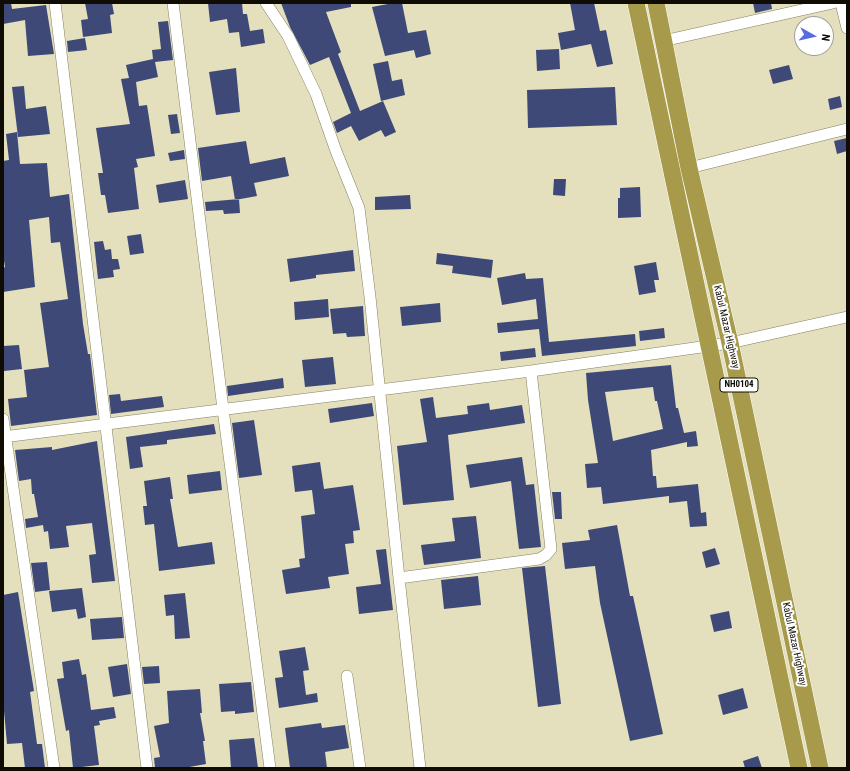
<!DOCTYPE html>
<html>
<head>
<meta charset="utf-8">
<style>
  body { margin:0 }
  #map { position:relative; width:850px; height:771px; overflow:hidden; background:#e4e0bd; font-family:"Roboto Condensed",sans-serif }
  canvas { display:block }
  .frame { position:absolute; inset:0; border:4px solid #0e0c03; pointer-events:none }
  .north { position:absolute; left:794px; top:16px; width:40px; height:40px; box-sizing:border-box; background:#fff; border:1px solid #9f9e9a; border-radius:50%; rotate:98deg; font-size:11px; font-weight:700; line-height:16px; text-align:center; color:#0e0c03 }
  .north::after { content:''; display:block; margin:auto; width:14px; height:18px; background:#586be1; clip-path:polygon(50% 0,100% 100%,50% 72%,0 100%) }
</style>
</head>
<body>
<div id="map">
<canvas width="850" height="771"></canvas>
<div class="frame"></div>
<div class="north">N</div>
</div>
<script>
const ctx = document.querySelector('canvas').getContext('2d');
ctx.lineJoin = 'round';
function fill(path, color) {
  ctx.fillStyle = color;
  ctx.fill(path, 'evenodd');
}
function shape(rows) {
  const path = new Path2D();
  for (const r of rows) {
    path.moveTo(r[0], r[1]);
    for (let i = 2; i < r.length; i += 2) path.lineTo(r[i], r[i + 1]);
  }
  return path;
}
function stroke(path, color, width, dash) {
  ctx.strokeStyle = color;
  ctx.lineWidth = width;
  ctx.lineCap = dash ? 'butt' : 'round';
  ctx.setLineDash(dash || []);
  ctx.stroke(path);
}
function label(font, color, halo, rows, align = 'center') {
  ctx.font = font + ' "Roboto Condensed",sans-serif';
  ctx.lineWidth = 4;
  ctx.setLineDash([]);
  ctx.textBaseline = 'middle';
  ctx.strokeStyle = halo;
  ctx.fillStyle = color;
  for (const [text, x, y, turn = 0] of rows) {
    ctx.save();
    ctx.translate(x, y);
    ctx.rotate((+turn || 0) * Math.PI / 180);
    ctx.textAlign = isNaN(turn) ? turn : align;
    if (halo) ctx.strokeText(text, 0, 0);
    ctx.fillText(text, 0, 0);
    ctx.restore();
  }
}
const building = shape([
  [3,3,11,3,12,9,46,5,54,54,28,56,25,20,3,24],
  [85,3,112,3,114,14,110,15,112,33,83,37,81,20,88,19],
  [208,3,242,3,243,14,247,14,250,31,263,29,265,43,241,47,239,32,229,33,227,19,210,22],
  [281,3,351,3,351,7,326,12,341,52,338,54,360,111,383,101,396,132,385,137,381,130,359,141,351,126,337,133,333,122,351,113,329,57,310,65,290,27],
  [393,3,402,3,408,33,426,30,431,54,416,58,414,50,385,56,372,7],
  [570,3,594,3,600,31,606,30,613,64,597,67,591,44,561,50,558,33,575,30],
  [753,3,771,3,772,9,755,13],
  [168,21,173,60,155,62,158,77,136,82,139,106,147,105,155,156,136,159,138,167,134,168,139,209,108,213,105,195,101,195,98,173,103,173,96,128,130,124,121,79,129,78,126,65,153,59,152,50,161,49,158,22],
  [85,38,87,50,68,52,67,41],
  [559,49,560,69,537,71,536,50],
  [388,61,392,81,402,79,405,95,381,101,373,64],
  [789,65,793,79,773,84,769,70],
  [236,68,240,112,216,115,209,72],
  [24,86,26,109,46,106,50,134,18,137,12,87],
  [615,87,617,125,528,128,527,90],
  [840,96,842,107,830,110,828,99],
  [177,114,180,133,171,134,168,115],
  [17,132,20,164,47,163,50,197,69,194,83,324,88,354,90,354,97,415,11,426,8,399,27,397,24,370,49,367,40,303,68,299,60,242,51,243,49,217,29,220,35,287,3,292,3,268,5,267,3,254,3,161,9,160,6,134],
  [847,138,847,151,837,154,834,141],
  [246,141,250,164,285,157,289,176,254,183,257,196,235,200,231,176,202,181,198,148],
  [184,150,185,159,170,161,168,153],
  [554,179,566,179,565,196,553,195],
  [185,180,188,199,159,203,156,185],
  [640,187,641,217,618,218,618,198,620,198,620,188],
  [410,195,411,209,375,210,375,197],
  [239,199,240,213,224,214,223,210,206,211,205,202],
  [141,234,144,253,130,255,127,236],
  [103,241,105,250,111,249,112,259,118,259,120,269,113,270,114,277,98,279,94,242],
  [353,250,355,271,316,275,316,278,290,282,287,259],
  [437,253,493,260,491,278,452,273,453,266,436,264],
  [656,262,659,280,654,280,656,292,639,295,634,266],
  [525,273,526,279,543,278,549,342,635,334,636,346,542,356,539,329,498,333,497,323,538,319,536,299,502,305,497,278],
  [328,299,329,317,295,320,294,302],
  [440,303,441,322,402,326,400,307],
  [363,306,365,336,347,337,346,333,333,334,330,309],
  [664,328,665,338,640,341,639,331],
  [19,345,22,369,4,371,3,346],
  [535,348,536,357,501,361,500,352],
  [333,357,336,384,305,387,302,360],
  [671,365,676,408,678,408,684,433,696,431,698,446,687,447,687,442,651,450,653,476,656,476,657,488,698,484,701,513,706,512,707,526,690,527,687,501,669,503,669,496,603,504,601,487,587,488,585,464,598,463,588,400,586,373],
  [653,387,655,401,657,401,663,429,613,441,605,392],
  [283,378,284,388,228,396,227,386],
  [120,394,121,401,162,396,164,407,111,414,109,395],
  [433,397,436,418,468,414,467,406,489,403,490,410,522,405,525,423,448,435,454,500,403,505,397,446,427,442,420,399],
  [372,403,374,416,330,423,328,409],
  [254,420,262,475,239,478,232,423],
  [214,424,216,434,167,440,167,444,140,447,143,467,130,469,126,437],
  [97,441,115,581,92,583,89,555,96,554,92,523,66,526,69,547,50,549,48,531,44,532,43,525,26,528,25,519,38,517,34,494,32,494,31,479,19,481,15,450,52,447,52,450],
  [522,457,526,485,534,484,541,547,519,549,511,481,470,488,466,465],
  [320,462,324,489,353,485,360,530,353,531,354,543,345,544,349,574,328,577,330,588,286,594,282,570,300,567,299,559,305,558,301,516,315,514,312,490,295,492,292,466],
  [220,471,222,490,189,494,187,475],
  [170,477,173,499,170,499,178,547,212,542,215,564,159,571,154,524,145,525,143,506,147,506,144,481],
  [552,492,561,492,562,519,555,519],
  [476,516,481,558,424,565,421,545,455,541,452,518],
  [617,525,630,596,633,596,663,734,630,741,600,603,595,566,565,569,562,543,590,540,588,530],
  [715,548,720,564,706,568,702,552],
  [386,549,393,610,359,614,356,587,381,584,376,550],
  [47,562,50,590,35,592,31,563],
  [545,566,561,704,538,707,522,568],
  [478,576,481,605,444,609,441,580],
  [82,588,86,617,78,619,76,609,52,612,49,591],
  [18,592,34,691,30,692,37,744,42,744,45,768,25,768,22,743,7,744,3,700,3,595],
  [185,593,190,638,175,639,174,615,166,616,164,595],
  [729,611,732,628,714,632,710,615],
  [122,617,124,638,92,640,90,619],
  [305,647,309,670,303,671,306,695,317,693,318,702,279,708,275,678,283,677,279,651],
  [79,659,82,675,86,674,91,710,114,707,116,718,99,721,100,725,94,726,99,765,73,768,69,730,66,731,57,679,64,678,62,662],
  [127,664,131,694,113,697,108,667],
  [159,666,160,683,144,684,142,667],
  [251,682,254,712,235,714,235,711,221,712,219,684],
  [743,688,748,708,723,715,718,695],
  [200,689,202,713,200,713,205,741,203,741,206,764,184,768,155,768,154,758,160,757,154,726,169,723,167,691],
  [321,723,322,728,345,725,349,748,325,752,327,768,290,768,285,728],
  [254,738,258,768,231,768,229,740],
  [758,756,762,768,745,768,743,761]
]);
const minor = shape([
  [55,3,147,768],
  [173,3,223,409,270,768],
  [266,3,288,36,316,94,336,151,359,208,370,297,399,578,420,768],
  [841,3,847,28],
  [663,41,833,3],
  [689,168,847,129],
  [3,419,54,768],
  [3,437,531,371,730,343,847,317],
  [399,578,539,559,546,555,551,549,531,371],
  [347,676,360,768]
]);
const highway = shape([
  [636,3,799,768],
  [656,3,689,168,730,343,820,768]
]);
const shields = [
  [739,385,38]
];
const shieldNames = [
  ["NH0104",739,385]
];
const streetNames = [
  ["Kabul Mazar Highway",726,327,77],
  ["Kabul Mazar Highway",794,644,78]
];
fill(building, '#3e4978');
stroke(minor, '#848060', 12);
stroke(highway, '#fff', 18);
stroke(minor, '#fff', 11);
stroke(highway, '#a79b4b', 17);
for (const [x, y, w] of shields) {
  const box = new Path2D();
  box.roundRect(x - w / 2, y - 7, w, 14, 3);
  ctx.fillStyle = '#fff';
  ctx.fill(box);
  stroke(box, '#0e0c03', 1);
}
label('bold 9px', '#0e0c03', null, shieldNames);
label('10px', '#0e0c03', '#fff', streetNames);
</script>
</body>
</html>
